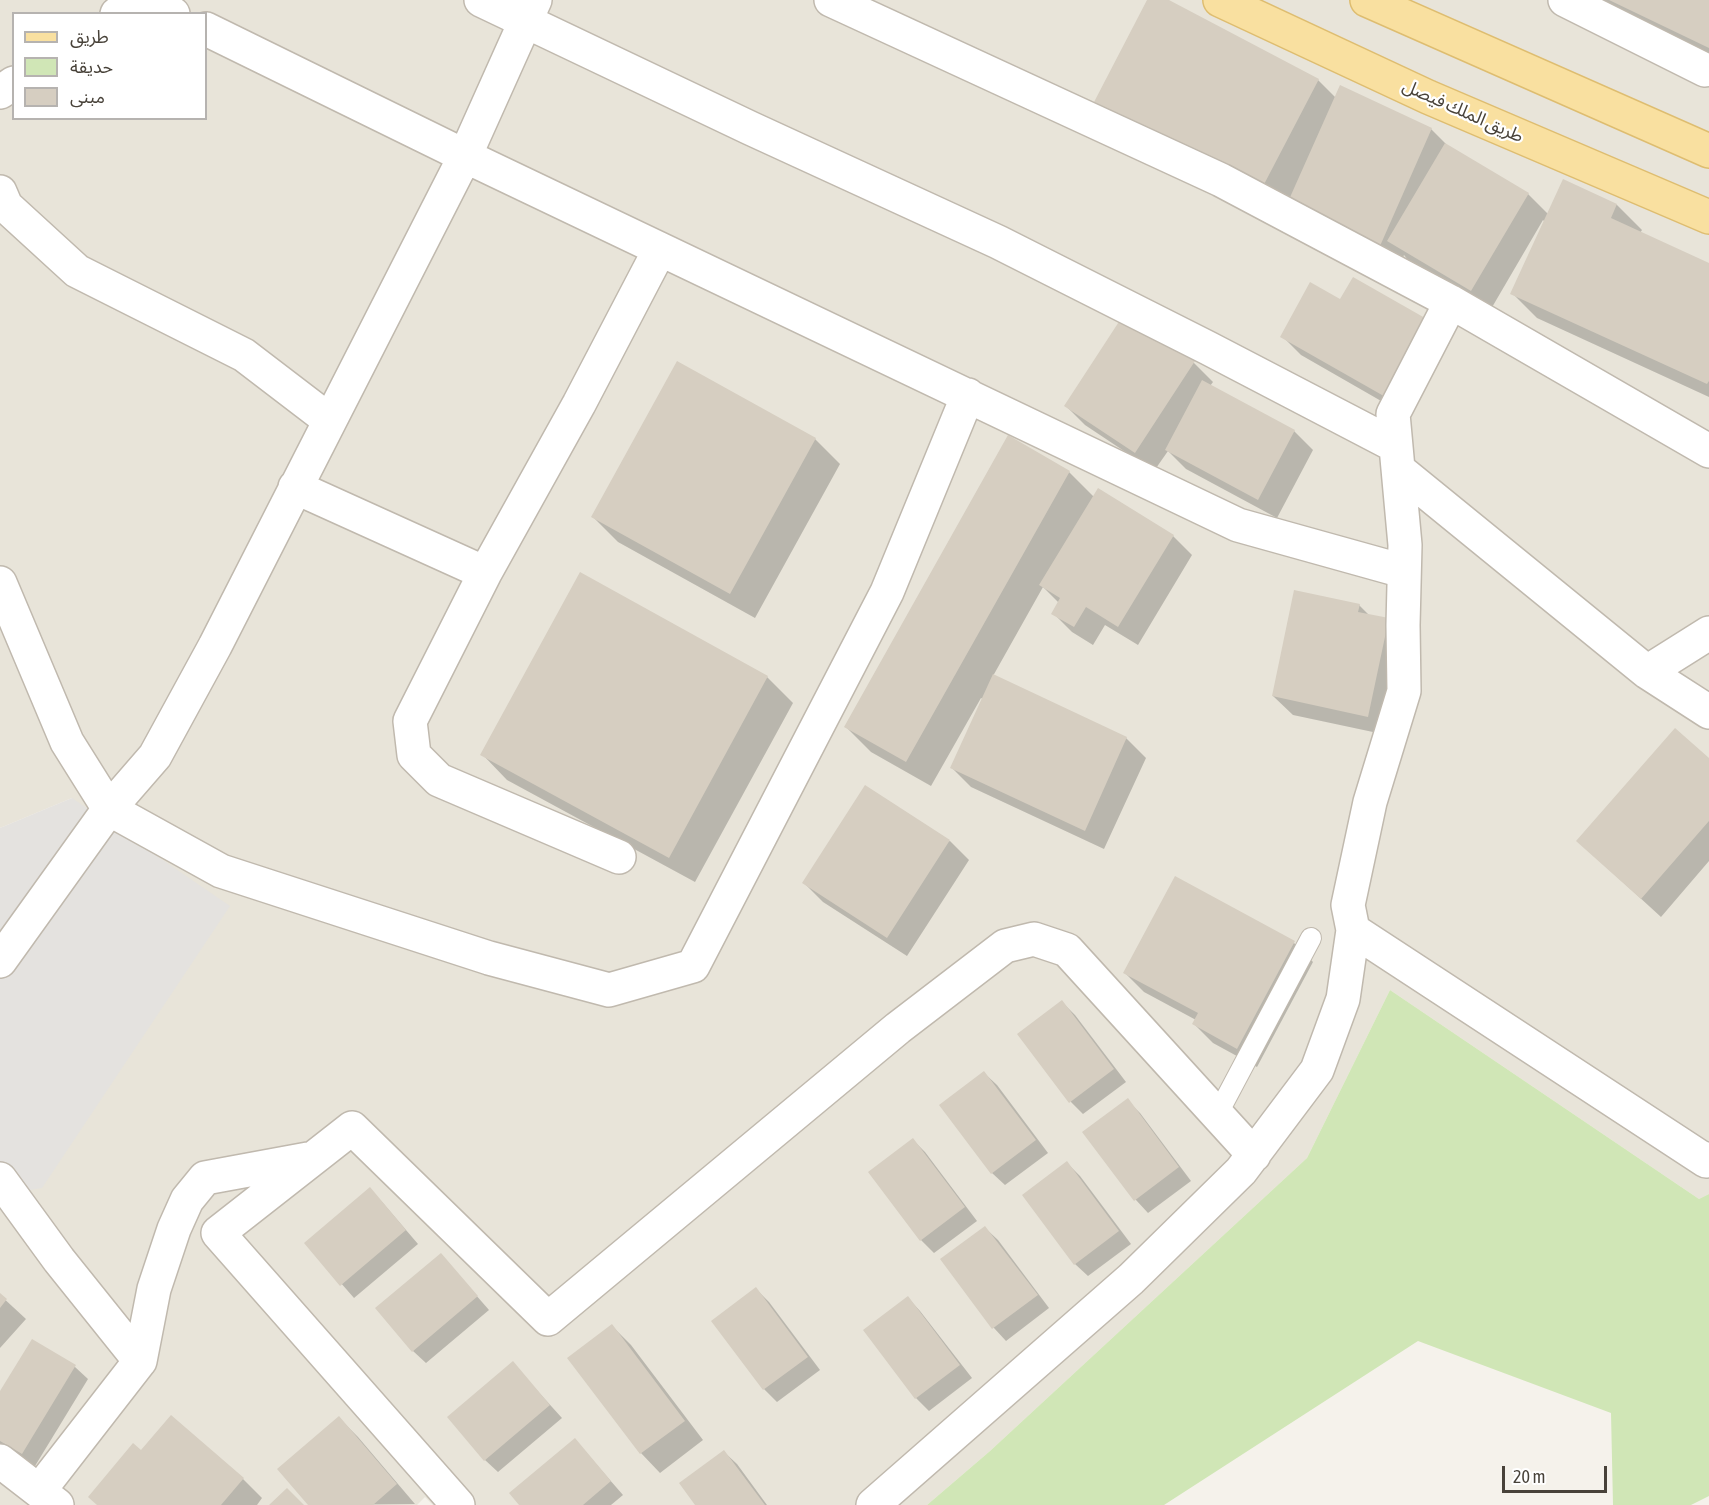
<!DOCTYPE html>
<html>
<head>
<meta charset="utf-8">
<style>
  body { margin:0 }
  #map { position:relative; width:1709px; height:1505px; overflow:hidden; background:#f5f2eb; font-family:"Asap Condensed","Noto Sans Arabic",sans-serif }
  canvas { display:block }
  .legend { position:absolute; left:12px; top:12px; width:195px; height:108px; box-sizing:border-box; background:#fff; border:2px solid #b6b3b0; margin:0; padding:8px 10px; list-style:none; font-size:18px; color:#484239 }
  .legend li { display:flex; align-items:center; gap:12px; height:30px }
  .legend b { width:30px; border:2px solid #b6b3b0 }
  .scale { position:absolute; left:1502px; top:1466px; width:105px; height:27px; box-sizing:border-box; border:3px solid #484239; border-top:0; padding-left:8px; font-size:18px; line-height:21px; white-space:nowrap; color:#484239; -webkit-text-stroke:4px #fff; paint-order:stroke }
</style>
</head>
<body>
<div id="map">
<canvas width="1709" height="1505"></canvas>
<ul class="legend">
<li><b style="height:8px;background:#f9e0a0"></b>طريق</li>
<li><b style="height:16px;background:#d0e6b6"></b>حديقة</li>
<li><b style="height:16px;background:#d6cec1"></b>مبنى</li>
</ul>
<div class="scale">20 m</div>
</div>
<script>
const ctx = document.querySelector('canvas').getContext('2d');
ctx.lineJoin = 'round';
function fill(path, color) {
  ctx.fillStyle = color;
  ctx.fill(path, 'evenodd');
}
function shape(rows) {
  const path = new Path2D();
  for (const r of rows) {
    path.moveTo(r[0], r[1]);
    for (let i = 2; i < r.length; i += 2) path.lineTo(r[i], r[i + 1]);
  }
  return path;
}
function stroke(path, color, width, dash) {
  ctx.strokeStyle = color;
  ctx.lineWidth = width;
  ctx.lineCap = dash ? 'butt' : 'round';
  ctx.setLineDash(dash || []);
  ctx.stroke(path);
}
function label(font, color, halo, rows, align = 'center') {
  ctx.font = font + ' "Asap Condensed","Noto Sans Arabic",sans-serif';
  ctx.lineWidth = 4.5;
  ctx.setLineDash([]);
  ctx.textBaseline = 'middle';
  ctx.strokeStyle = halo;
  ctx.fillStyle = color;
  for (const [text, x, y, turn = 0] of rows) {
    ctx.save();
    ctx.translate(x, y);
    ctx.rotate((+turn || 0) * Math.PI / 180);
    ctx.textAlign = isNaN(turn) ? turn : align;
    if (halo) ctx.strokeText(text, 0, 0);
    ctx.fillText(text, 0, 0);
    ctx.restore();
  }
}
const residential = shape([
  [0,0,1709,0,1709,1194,1699,1199,1390,990,1307,1158,990,1451,927,1505,433,1505,425,1497,417,1505,0,1505,0,1195,72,798,0,828],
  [14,14,206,14,206,118,14,118]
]);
const green = shape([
  [1390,990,1699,1199,1709,1194,1709,1496,1691,1505,1613,1505,1611,1413,1418,1341,1164,1505,927,1505,990,1451,1307,1158]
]);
const parking = shape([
  [72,798,230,906,42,1188,0,1195,0,828]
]);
const shadow = shape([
  [1148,0,1166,0,1318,80,1336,98,1340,87,1431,129,1449,147,1528,194,1548,214,1563,181,1617,205,1642,230,1640,233,1709,265,1709,397,1537,318,1512,293,1545,222,1543,220,1491,309,1408,260,1404,255,1400,264,1120,129],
  [1584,0,1709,0,1709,60],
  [1341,301,1431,323,1450,342,1409,417,1301,355,1282,336],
  [1125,316,1194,363,1213,382,1210,386,1294,431,1313,450,1277,518,1186,469,1168,451,1154,471,1085,425,1066,406],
  [815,439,840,464,755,618,618,542,593,517],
  [1069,472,1094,497,1173,536,1192,555,1138,645,1105,625,1093,645,1072,632,1053,613,1059,603,1043,587,993,676,1126,738,1146,758,1104,849,971,787,952,768,983,699,981,698,931,786,871,752,846,727],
  [580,574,767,677,793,703,695,882,507,780,482,754],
  [1359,605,1370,616,1407,639,1387,735,1293,715,1273,696],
  [1709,760,1709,861,1661,917,1578,841],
  [950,841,969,860,907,956,823,902,804,883],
  [1294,943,1313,962,1257,1067,1213,1043,1194,1024,1196,1020,1144,992,1125,973],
  [1062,1002,1075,1015,1126,1082,1083,1114,1071,1102],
  [984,1073,997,1085,1048,1153,1005,1185,992,1173],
  [1127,1100,1140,1113,1191,1181,1148,1213,1136,1200,1084,1132],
  [913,1140,925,1152,977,1221,934,1253,921,1240,870,1172],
  [1067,1163,1080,1176,1131,1244,1088,1276,1075,1264],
  [382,1202,418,1244,354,1298,306,1243],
  [985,1228,998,1240,1049,1308,1006,1341,994,1328,942,1260],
  [441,1255,489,1310,426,1363,413,1351],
  [756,1289,769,1302,820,1370,777,1402,764,1389,713,1321],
  [0,1295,26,1319,0,1348],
  [908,1298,920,1311,972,1378,929,1411,916,1398],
  [612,1326,631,1345,703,1440,660,1473,641,1453,569,1358],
  [32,1341,75,1367,88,1379,35,1466,0,1445,0,1394],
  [513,1364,562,1418,498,1472,485,1460],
  [171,1417,243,1479,262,1498,257,1505,98,1505],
  [339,1418,358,1437,415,1504,310,1505],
  [575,1440,623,1495,611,1505,521,1505],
  [724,1452,737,1464,767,1505,697,1505]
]);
const building = shape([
  [1147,0,1169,0,1319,79,1260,192,1093,104],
  [1609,0,1709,0,1709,48],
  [1340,85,1432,128,1380,246,1287,204],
  [1445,143,1529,193,1471,291,1387,241],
  [1563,179,1617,204,1611,218,1709,263,1709,381,1707,384,1510,294],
  [1353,277,1432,322,1389,399,1280,337,1310,282,1340,299],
  [1124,314,1195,361,1135,453,1064,406],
  [677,361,816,438,730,594,591,517],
  [1202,380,1295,430,1258,500,1165,450],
  [1008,435,1070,471,906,762,844,727],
  [1098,488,1174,535,1118,627,1086,607,1074,627,1051,614,1060,598,1039,585],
  [580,572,768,676,669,858,480,755],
  [1294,590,1360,604,1358,612,1389,618,1368,717,1272,696],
  [993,674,1127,737,1085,831,950,768],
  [1675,728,1709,758,1709,821,1641,899,1576,841],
  [865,785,950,840,887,938,802,883],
  [1175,876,1295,941,1237,1049,1192,1024,1198,1013,1123,973],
  [1062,1000,1114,1069,1069,1103,1017,1034],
  [984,1071,1036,1140,991,1174,939,1105],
  [1128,1098,1179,1167,1134,1201,1082,1132],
  [913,1138,965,1207,920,1241,868,1172],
  [1067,1161,1119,1231,1074,1265,1022,1195],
  [370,1187,406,1230,340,1286,304,1243],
  [985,1226,1038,1295,992,1329,940,1259],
  [441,1253,478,1296,412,1352,375,1308],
  [756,1287,808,1357,763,1390,711,1321],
  [0,1293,7,1299,0,1308],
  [908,1296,960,1365,915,1399,863,1330],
  [612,1324,685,1421,640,1454,567,1358],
  [32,1339,76,1365,22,1454,0,1441,0,1391],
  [513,1361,550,1405,484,1461,447,1417],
  [171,1415,244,1478,221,1505,97,1505,88,1497,133,1443,141,1450],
  [339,1416,397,1484,373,1505,308,1505,277,1469],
  [575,1438,611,1481,583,1505,519,1505,509,1493],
  [724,1450,765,1505,695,1505,679,1483],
  [287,1488,304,1505,269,1505]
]);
const lane = shape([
  [1217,1115,1311,938]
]);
const street = shape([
  [146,0,173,14],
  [481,0,750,128,998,242,1208,348,1396,446],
  [831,0,1221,180,1451,302,1709,451],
  [1565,0,1705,70],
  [117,14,137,0],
  [206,29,465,156,1238,525,1403,571],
  [0,92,14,83],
  [0,192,6,206,77,271,244,355,329,420],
  [1399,470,1647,672,1709,712],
  [295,487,485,573],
  [0,583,67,742,109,809,221,871,489,958,609,990,693,966,887,592,968,395],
  [1647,672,1709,633],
  [619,857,439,780,414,755,410,721,485,573,579,404,660,249],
  [1353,930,1706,1161,1709,1159],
  [0,961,109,809,155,756,215,646,465,156,535,0],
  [0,1179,59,1260,140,1361],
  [0,1461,57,1505],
  [39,1491,140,1361,154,1289,174,1229,187,1200,205,1178,308,1159],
  [458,1505,218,1233,352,1128,548,1319,898,1028,1005,946,1034,939,1067,950,1254,1155],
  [873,1505,1131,1279,1241,1171,1317,1070,1343,999,1353,930,1348,905,1370,802,1404,691,1403,625,1405,545,1393,414,1451,302]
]);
const primary = shape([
  [1220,0,1428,97,1709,217],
  [1367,0,1709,151]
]);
const streetNames = [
  ["طريق الملك فيصل",1463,111,24]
];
fill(residential, '#e8e4d9');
fill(green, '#d0e6b6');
fill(parking, '#e4e2df');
fill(shadow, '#0003');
fill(building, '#d6cec1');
stroke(lane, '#c0b9ae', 22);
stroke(street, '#c0b9ae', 36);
stroke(primary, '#debd70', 36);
stroke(lane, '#fff', 20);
stroke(street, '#fff', 33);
stroke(primary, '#f9e0a0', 33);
label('18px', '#484239', '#fff', streetNames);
</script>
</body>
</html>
